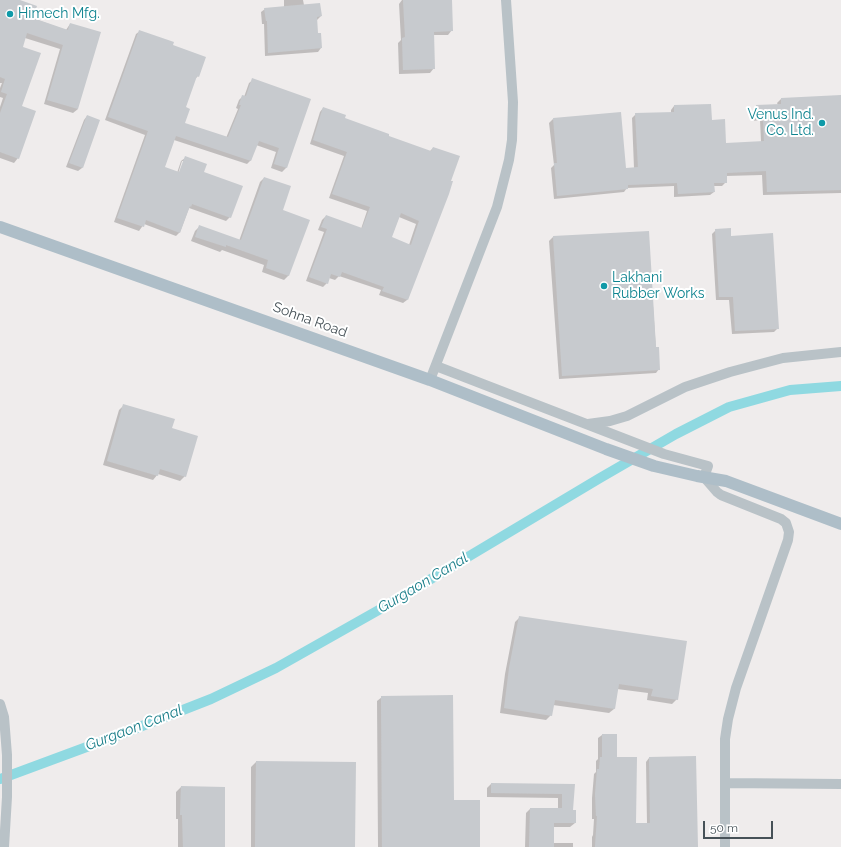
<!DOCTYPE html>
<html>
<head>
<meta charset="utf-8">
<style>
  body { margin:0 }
  #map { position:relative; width:841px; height:847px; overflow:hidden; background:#efecec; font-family:Raleway,sans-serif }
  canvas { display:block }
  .scale { position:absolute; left:703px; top:821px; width:70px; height:18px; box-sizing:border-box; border:2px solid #465157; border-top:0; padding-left:5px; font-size:12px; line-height:14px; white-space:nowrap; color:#465157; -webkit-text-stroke:3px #fff; paint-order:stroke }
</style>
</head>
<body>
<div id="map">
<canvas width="841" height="847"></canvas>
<div class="scale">50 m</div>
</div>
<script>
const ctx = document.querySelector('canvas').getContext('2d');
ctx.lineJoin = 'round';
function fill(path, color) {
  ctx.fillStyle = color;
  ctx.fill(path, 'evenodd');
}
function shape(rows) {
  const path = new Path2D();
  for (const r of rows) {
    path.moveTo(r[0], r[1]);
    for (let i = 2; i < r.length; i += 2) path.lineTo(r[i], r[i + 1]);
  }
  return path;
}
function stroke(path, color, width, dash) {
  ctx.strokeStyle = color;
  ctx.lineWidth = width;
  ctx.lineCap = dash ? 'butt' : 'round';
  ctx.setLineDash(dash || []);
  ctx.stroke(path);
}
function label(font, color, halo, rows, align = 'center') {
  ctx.font = font + ' Raleway,sans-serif';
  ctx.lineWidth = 4;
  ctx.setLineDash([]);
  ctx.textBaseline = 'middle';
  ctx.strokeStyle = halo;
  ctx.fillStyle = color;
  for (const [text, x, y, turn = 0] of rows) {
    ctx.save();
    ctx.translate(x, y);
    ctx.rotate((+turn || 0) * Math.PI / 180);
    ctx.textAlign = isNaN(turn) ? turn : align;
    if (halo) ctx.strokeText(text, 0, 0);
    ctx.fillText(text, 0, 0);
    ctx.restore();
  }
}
const shadow = shape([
  [0,0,17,0,32,18,66,30,70,24,78,109,73,113,44,104,60,49,25,38,21,47,18,158,14,163,0,158,0,107,3,98,0,97,0,88,2,83,0,83],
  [284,0,303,0,304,5,321,16,317,20,317,35,321,48,318,52,265,56,264,24,262,24,261,12,265,9,284,7],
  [402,0,451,0,452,30,448,35,433,35,434,68,430,73,399,74,398,43,401,40,399,4],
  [140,31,172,46,198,76,195,79,185,108,184,124,226,138,238,109,236,108,239,100,243,96,244,97,249,83,253,80,309,100,286,168,282,172,271,168,276,152,256,145,251,160,247,164,174,140,164,168,177,173,181,161,185,158,203,173,230,217,226,221,189,208,180,232,176,236,144,224,139,231,114,222,145,135,105,120,136,34],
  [182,161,184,161,179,177,177,177],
  [841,96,841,193,763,195,762,175,726,176,726,182,722,186,713,186,714,192,710,195,674,197,674,186,627,188,624,192,554,199,551,168,554,165,549,123,553,119,625,169,634,168,632,118,636,114,671,113,671,110,674,106,711,121,725,144,761,142,760,120,753,121,753,110,756,106,778,105,777,103,781,99],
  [323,108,344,119,387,137,429,152,433,148,450,181,448,194,407,300,403,303,379,295,381,290,339,276,335,280,329,278,327,283,323,287,306,281,324,232,318,230,322,220,326,216,361,229,367,211,329,198,344,156,310,144,320,112],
  [399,217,416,224,409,245,391,238],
  [87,116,99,121,82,168,78,171,66,167,84,120],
  [264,178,281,211,289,275,284,280,262,272,264,265,222,250,220,252,191,241,195,231,199,227,239,241,260,182],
  [716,230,730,237,778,328,774,332,732,334,729,300,716,300,712,234],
  [648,232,656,349,659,369,656,373,559,379,549,241,553,237],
  [124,405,171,429,185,476,180,481,158,474,153,480,103,465,119,410],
  [520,617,677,699,672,704,647,700,648,693,617,689,614,709,609,713,553,705,551,715,546,720,500,713,505,674,515,622],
  [382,697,453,801,479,847,378,847,377,701],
  [602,735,616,758,635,824,647,824,646,762,649,758,697,847,592,847,592,837,593,835,594,819,592,819,592,798,594,774,596,772,596,761,598,759,598,738],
  [256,762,354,847,251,847,251,767],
  [491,784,574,785,572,811,575,823,570,827,553,827,553,843,573,843,573,847,525,847,526,813,530,809,558,809,558,798,487,797,487,788],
  [181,787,224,788,224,847,178,847,178,819,176,819,176,792]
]);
const canal = shape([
  [0,779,119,735,211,699,276,668,384,607,600,478,676,434,729,407,790,390,841,386]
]);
const building = shape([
  [0,0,20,0,37,6,33,18,68,30,70,23,101,32,78,109,47,100,63,45,27,33,23,47,41,53,22,106,36,111,19,159,0,152,0,113,7,94,1,92,5,79,0,77],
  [403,0,452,0,453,31,434,32,435,69,403,70,402,38,405,37],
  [320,3,322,16,317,17,318,33,321,33,322,48,268,53,267,21,266,21,264,8],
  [139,30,174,42,173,45,206,57,199,77,197,76,186,107,190,109,185,123,228,137,241,105,239,105,242,95,246,96,252,78,311,99,287,168,274,164,279,148,259,141,251,161,176,136,165,167,179,172,185,156,207,164,204,172,243,186,231,218,192,204,191,207,190,206,180,233,146,220,144,227,117,218,148,131,108,117],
  [841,95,841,190,767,192,766,171,727,173,727,183,714,183,715,192,678,194,677,183,628,185,628,189,557,196,554,163,557,163,553,118,621,112,626,168,638,167,635,113,674,112,674,105,711,104,712,120,725,119,726,143,764,141,763,117,757,118,756,105,781,104,781,98],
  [323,107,346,115,345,118,389,134,389,136,431,151,433,147,460,156,451,181,453,181,449,194,408,300,382,291,384,287,342,272,340,277,331,274,328,284,309,277,327,229,321,227,326,215,362,228,370,207,332,194,347,152,313,140],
  [401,213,419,221,411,245,392,237],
  [87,115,100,120,83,168,69,163],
  [264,177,291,186,283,210,310,220,289,276,266,268,268,260,226,245,226,247,195,237,199,225,241,240],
  [731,228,731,236,773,233,779,329,735,331,733,297,719,297,715,229],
  [649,231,656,347,659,347,660,370,562,376,553,236],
  [123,404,175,419,172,428,198,436,186,477,160,469,158,476,107,461],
  [519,616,687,641,678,700,651,696,653,689,619,684,615,709,555,700,552,716,504,708,509,668],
  [453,695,454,800,480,800,480,847,382,847,381,696],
  [602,734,617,734,617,757,637,757,636,823,650,823,649,757,696,756,698,847,595,847,597,816,596,816,595,794,597,769,599,769,600,757,602,757],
  [256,761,356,762,355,847,255,847],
  [491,783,575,784,573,810,576,810,576,823,554,823,554,847,529,847,530,808,562,808,562,794,491,793],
  [181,786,225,787,225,847,183,847,182,815,180,815]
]);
const minor = shape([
  [436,366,664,454,708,466,704,477,717,492,721,495,781,519,786,523,789,532,788,540,736,688,728,719,725,739,725,847],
  [430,380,497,207,509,160,512,140,513,102,506,0],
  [588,424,610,421,627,416,685,387,730,372,783,358,841,352],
  [0,704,4,717,7,755,7,797,4,847],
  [725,783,841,784]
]);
const major = shape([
  [0,227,430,380,606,449,654,466,697,476,726,481,841,524]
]);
const markers = [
  [10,14,4,"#0f9aa8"],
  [822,123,4,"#0f9aa8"],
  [604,286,4,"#0f9aa8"]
];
const cultureNames = [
  ["Himech Mfg.",18,14],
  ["Venus Ind.",814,115,"right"],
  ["Co. Ltd.",814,131,"right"],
  ["Lakhani",612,278],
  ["Rubber Works",612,294]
];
const streetNames = [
  ["Sohna Road",310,320,20]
];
const waterNames = [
  ["Gurgaon Canal",423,583,-31],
  ["Gurgaon Canal",134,728,-21]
];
fill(shadow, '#0003');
stroke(canal, '#8fd9e1', 10);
fill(building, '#c7cace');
stroke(minor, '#b9c2c7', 10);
stroke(major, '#aebec8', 12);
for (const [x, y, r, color] of markers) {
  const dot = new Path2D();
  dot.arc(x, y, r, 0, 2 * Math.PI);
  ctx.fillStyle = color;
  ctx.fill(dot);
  stroke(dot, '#fff', 1.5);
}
label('14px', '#0d838f', '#fff', cultureNames, 'left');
label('14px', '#465157', '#fff', streetNames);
label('italic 15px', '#1a7e89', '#fff', waterNames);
</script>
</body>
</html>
